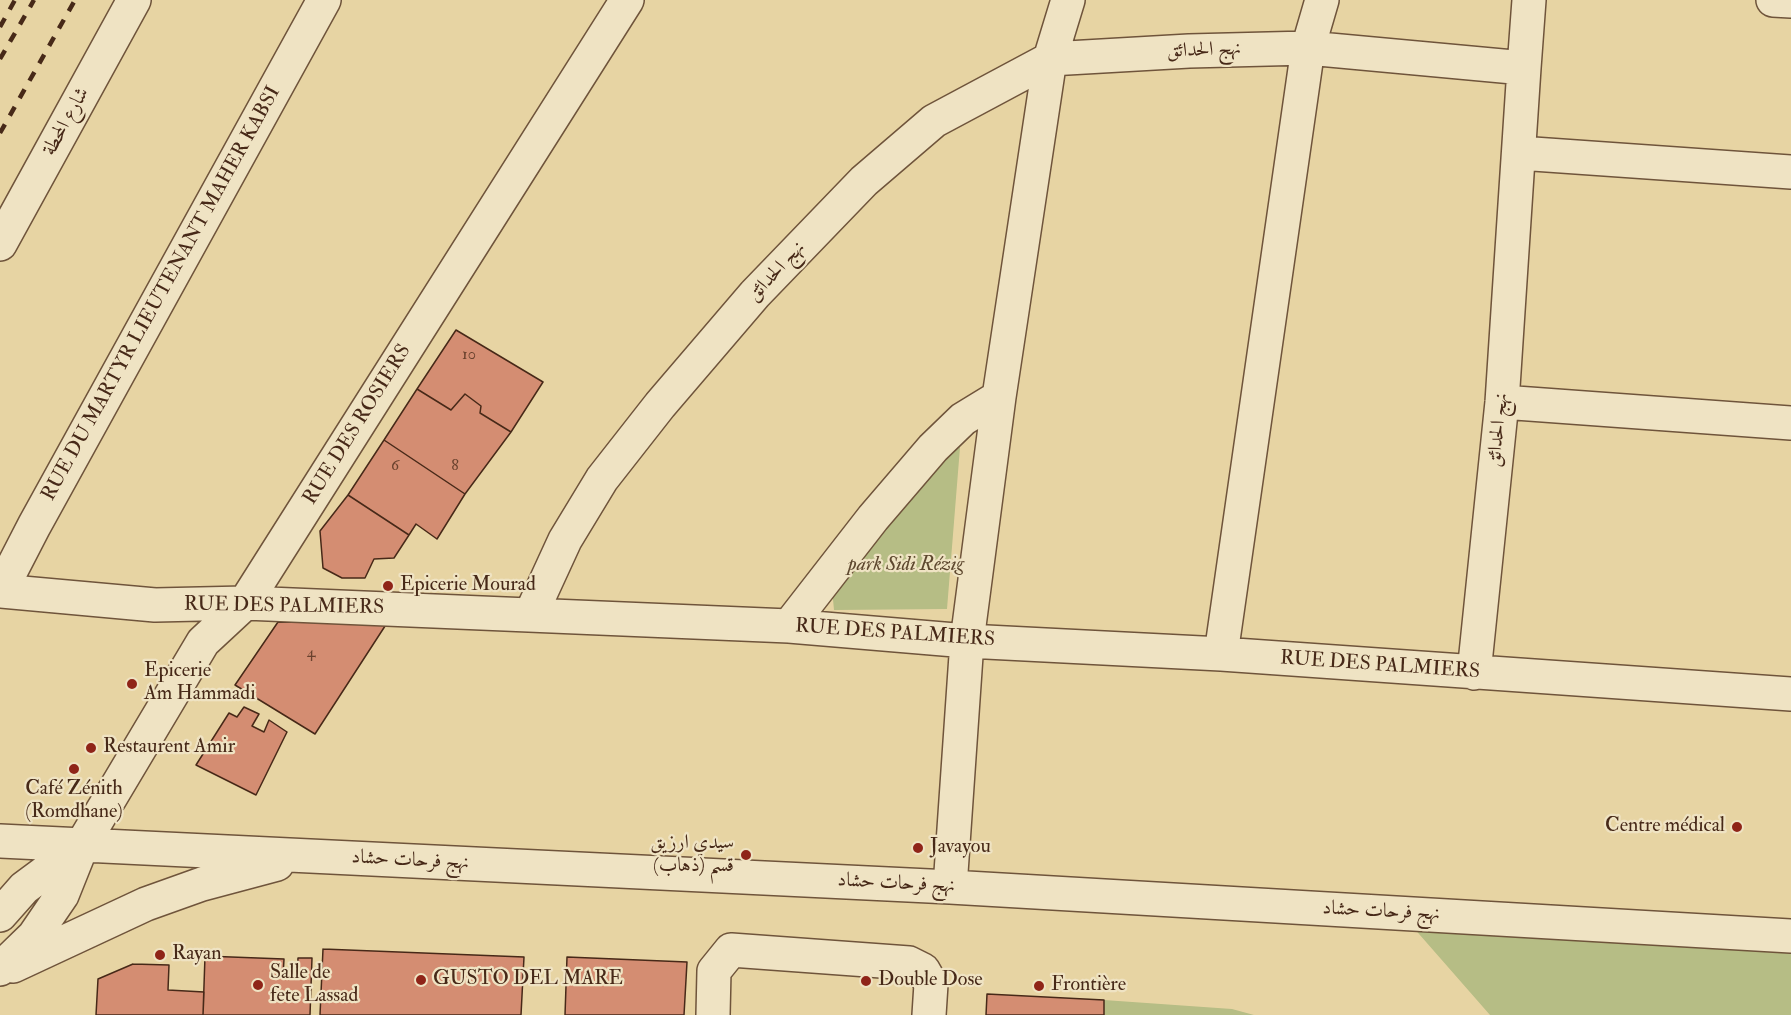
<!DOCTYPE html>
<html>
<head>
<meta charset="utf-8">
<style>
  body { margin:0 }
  canvas { display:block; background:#e7d4a3 }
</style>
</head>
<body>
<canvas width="1791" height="1015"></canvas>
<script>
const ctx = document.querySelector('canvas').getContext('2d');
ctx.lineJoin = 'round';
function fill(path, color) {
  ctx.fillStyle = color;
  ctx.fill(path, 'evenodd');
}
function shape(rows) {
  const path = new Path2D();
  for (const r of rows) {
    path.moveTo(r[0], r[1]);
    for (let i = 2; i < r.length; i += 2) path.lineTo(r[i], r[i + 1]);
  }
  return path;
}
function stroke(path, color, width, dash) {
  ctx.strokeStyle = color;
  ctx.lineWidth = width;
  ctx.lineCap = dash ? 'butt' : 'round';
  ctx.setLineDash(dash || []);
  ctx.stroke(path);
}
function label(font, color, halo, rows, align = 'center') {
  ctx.font = font + ' "IM FELL Double Pica",Amiri,serif';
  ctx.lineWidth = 4.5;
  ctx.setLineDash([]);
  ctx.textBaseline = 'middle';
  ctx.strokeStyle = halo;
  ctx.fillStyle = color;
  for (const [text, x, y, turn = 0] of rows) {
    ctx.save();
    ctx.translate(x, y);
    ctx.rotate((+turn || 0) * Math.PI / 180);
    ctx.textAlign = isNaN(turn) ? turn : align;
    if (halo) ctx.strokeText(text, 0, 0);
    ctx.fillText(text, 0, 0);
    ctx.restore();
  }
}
const green = shape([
  [961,435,947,609,834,610,832,589],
  [1391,902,1791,921,1791,1015,1490,1015],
  [1104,1000,1232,1009,1254,1015,1104,1015]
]);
const building = shape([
  [456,330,543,382,511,432,480,413,481,406,465,394,451,410,417,389,456,330],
  [417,389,451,410,465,394,481,406,480,413,511,432,465,494,384,440,417,389],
  [384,440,465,494,437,539,416,524,409,535,348,495,384,440],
  [348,495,409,535,394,558,374,559,365,578,342,578,323,568,320,531,348,495],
  [278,622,387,623,315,734,235,685,278,622],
  [244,707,259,714,252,726,264,732,269,720,287,732,256,795,196,765,229,713,237,717,244,707],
  [323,949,524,957,521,1015,320,1015,323,949],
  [205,956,284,959,283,977,297,977,298,958,312,958,310,1015,203,1015,205,956],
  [567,957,687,962,684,1015,565,1015,567,957],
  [133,964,169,965,168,990,204,992,203,1015,96,1015,98,979,133,964],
  [987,994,1104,1000,1104,1015,986,1015,987,994]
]);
const minor = shape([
  [1773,0,1791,1],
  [1524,68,1529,0],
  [1519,153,1791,172],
  [0,244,134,0],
  [1502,402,1791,423],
  [1,590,34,526,324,0],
  [0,591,155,605,245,603,789,626,967,641,1221,654,1791,694],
  [531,614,565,540,602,479,660,405,755,294,864,181,934,121,1050,59,1189,51,1308,48,1524,68,1502,402,1474,673],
  [789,626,873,518,933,448,963,419,999,397],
  [1221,654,1308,48,1322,0],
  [0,841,950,887,1791,936],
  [950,887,967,641,999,397,1050,59,1068,0],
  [0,915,24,888,82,845],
  [13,966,146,904,202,884,277,864],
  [0,969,34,936,62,895,82,845,203,642,245,603,627,0],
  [713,1015,714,971,731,950,909,963,923,970,931,984,929,1015]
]);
const rail = shape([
  [0,27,15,0],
  [0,59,34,0],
  [0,133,75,0]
]);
const markers = [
  [388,586,6,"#8f2418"],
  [132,684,6,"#8f2418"],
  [91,748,6,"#8f2418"],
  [74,769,6,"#8f2418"],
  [1737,827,6,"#8f2418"],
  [918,848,6,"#8f2418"],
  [746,855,6,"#8f2418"],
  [160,955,6,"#8f2418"],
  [421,980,6,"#8f2418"],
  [866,981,6,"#8f2418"],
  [258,985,6,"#8f2418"],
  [1039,986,6,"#8f2418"]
];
const numberNames = [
  ["10",469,356],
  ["6",395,467],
  ["8",455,467],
  ["4",311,654]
];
const streetNames = [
  ["نهج الحدائق",1204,51,-2],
  ["شارع المحطة",67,122,-61],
  ["نهج الحدائق",777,272,-47],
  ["RUE DU MARTYR LIEUTENANT MAHER KABSI",162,294,-61],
  ["RUE DES ROSIERS",358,425,-58],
  ["نهج الحدائق",1499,430,-84],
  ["RUE DES PALMIERS",284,607,1],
  ["RUE DES PALMIERS",895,634,4],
  ["RUE DES PALMIERS",1380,666,4],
  ["نهج فرحات حشاد",410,861,3],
  ["نهج فرحات حشاد",896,884,3],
  ["نهج فرحات حشاد",1381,912,3]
];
const parkNames = [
  ["park Sidi Rézig",906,566]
];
const poiNames = [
  ["Epicerie Mourad",400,586],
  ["Epicerie",144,672],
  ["Am Hammadi",144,695],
  ["Restaurent Amir",103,748],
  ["Café Zénith",74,790,"center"],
  ["(Romdhane)",74,813,"center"],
  ["Centre médical",1725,827,"right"],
  ["سيدي ارزيق",734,844,"right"],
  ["قسم (ذهاب)",734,867,"right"],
  ["Javayou",930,848],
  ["Rayan",172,955],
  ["Salle de",270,974],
  ["fete Lassad",270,997],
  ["GUSTO DEL MARE",433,980],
  ["Double Dose",878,981],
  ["Frontière",1051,986]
];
fill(green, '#b6bd85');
fill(building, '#d48d72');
stroke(building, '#472918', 1.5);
stroke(minor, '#6f543b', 36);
stroke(minor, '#efe3c3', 33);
stroke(rail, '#472918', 4.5, [10, 10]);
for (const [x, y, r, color] of markers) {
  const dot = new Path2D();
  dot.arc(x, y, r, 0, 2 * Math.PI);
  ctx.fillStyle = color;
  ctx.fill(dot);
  stroke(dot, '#efe3c3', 2);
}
label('16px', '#6a422e', null, numberNames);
label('20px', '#472918', '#efe3c3', streetNames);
label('italic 20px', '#5d472e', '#efe3c3', parkNames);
label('20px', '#472918', '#efe3c3', poiNames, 'left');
</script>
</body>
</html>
